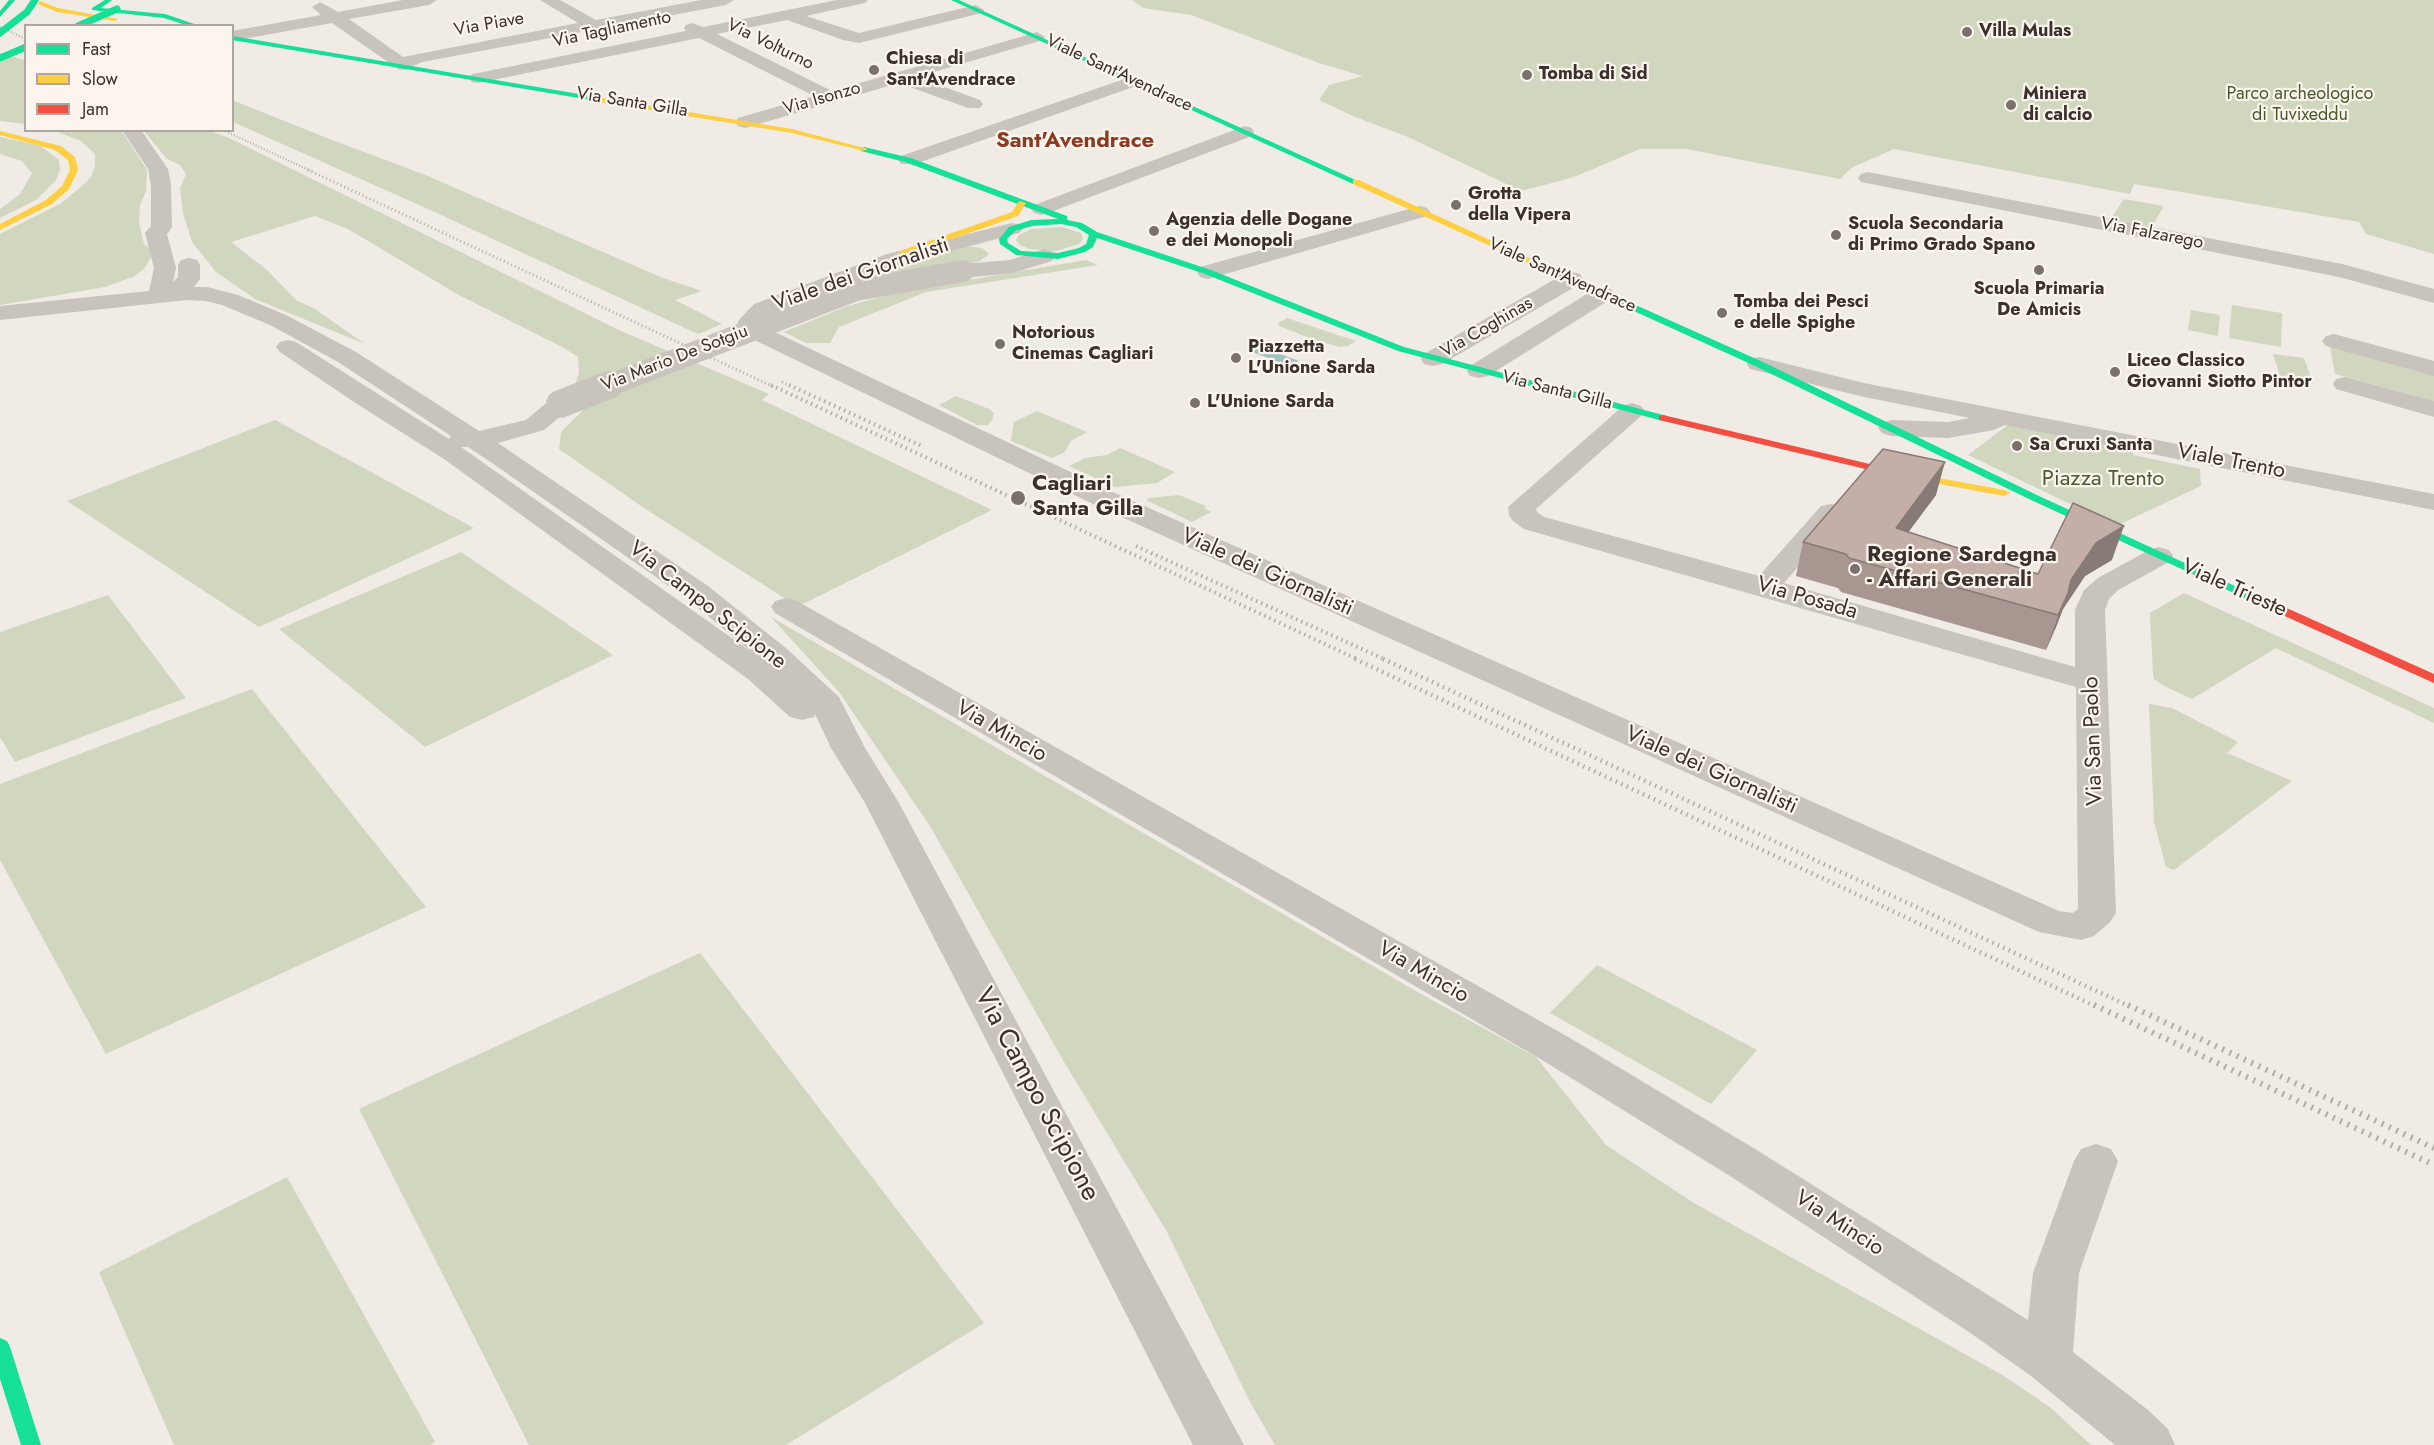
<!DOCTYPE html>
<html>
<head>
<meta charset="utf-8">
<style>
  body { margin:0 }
  #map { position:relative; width:2434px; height:1445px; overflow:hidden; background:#f0ebe5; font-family:Jost,sans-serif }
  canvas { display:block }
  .legend { position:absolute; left:24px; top:24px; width:210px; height:108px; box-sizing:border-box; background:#fbf5ee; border:2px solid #aea6a0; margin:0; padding:8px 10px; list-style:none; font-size:18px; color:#3b302b }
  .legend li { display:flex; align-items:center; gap:12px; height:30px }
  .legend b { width:30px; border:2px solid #aea6a0 }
</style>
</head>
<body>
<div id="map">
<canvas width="2434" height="1445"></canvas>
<ul class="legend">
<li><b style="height:8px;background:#16e098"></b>Fast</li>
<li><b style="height:8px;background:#ffcf43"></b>Slow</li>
<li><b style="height:8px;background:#f24e42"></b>Jam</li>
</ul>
</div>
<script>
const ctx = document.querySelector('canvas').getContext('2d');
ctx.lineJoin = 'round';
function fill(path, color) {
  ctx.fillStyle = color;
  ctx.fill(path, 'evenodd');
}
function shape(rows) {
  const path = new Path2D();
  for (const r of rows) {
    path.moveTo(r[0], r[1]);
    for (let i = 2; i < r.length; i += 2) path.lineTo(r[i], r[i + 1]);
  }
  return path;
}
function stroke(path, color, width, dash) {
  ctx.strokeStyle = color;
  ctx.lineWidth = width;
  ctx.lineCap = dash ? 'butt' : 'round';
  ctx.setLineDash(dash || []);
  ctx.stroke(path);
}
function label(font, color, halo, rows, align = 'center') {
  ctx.font = font + ' Jost,sans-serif';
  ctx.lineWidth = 4.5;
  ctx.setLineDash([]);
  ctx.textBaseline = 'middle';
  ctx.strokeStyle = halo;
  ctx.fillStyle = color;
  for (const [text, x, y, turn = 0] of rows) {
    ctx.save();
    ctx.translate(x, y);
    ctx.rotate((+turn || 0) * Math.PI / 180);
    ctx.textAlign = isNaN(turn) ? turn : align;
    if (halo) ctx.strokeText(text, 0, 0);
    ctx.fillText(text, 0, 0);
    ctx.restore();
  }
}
const green = shape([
  [1132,0,2434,0,2434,254,2366,234,2359,222,2134,184,2130,194,1894,149,1851,168,1840,179,1686,149,1640,149,1574,177,1521,191,1408,137,1355,117,1319,100,1329,85,1363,76,1319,63,1191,15,1143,8],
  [0,53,25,60,25,124,0,121],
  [232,100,332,140,423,174,663,278,702,291,675,300,722,324,698,334,428,209,233,122],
  [55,131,120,131,123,133,147,170,146,191,140,205,139,222,144,244,154,252,144,269,133,277,105,287,0,305,0,234,60,204,81,187,91,177,95,166,95,154,81,141],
  [144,131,210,131,229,138,621,331,769,394,762,400,992,510,801,605,792,603,644,508,559,449,561,432,582,411,575,386,579,372,578,357,564,348,457,294,348,229,315,216,231,242,267,270,296,300,315,309,365,344,255,299,216,272,192,242,183,213,180,188,186,174,180,165,167,159],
  [0,137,39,145,59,160,60,169,56,180,36,200,0,218,0,209,20,194,32,173,22,161,0,154],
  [2124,199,2164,206,2151,228,2110,220],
  [1063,227,1081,233,1083,239,1079,244,1056,251,1029,249,1020,245,1016,240,1019,235,1032,229],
  [966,246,982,248,989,254,980,261,956,267,846,287,920,259],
  [1086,260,1098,265,926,292,839,327,830,343,806,343,784,332,845,307,897,292],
  [2232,305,2282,313,2281,347,2229,338],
  [2191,310,2220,315,2218,336,2188,330],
  [1287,318,1356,341,1348,346,1339,347,1312,339,1279,326,1278,323],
  [2330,346,2434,374,2434,401,2335,374],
  [2273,354,2304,358,2313,383,2281,379],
  [956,396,989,409,994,413,992,420,988,425,977,425,939,405],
  [1037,411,1087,432,1071,441,1065,452,1052,458,1011,441,1014,422],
  [275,420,474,528,259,627,67,501],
  [2009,424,2134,448,2133,455,2200,469,2201,486,2116,526,1968,455],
  [1120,448,1175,472,1157,483,1115,487,1069,466,1085,458,1107,455],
  [1179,495,1206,506,1204,508,1211,512,1192,522,1146,500,1149,498],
  [461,552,613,655,425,747,279,629],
  [2184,593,2434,708,2434,723,2276,648,2192,699,2164,686,2154,679,2153,674,2150,613],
  [108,595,186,698,15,762,0,737,0,632],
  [771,617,1421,994,1536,1057,1606,1145,1694,1203,2004,1376,2051,1408,2091,1445,1275,1445,1250,1402,1167,1232,1064,1062,930,826,839,692],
  [252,689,426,907,106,1054,0,860,0,784],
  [2149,704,2172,708,2238,742,2227,753,2292,781,2174,870,2166,867,2154,822],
  [700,953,984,1323,786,1445,529,1445,359,1109],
  [1597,965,1757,1050,1711,1104,1550,1013],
  [287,1177,435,1442,430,1445,174,1445,99,1272]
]);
const water = shape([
  [1256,345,1299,361,1289,366,1247,350]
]);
const street = shape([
  [403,0,437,0,429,5,349,19,403,57,578,23,540,0,560,0,596,20,701,0,734,0,726,5,422,62,404,70,398,69,332,23,232,41,232,31,321,15,312,7,320,2,338,12,403,0],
  [837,0,868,0,865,3,806,16,859,33,976,5,984,10,982,13,859,43,843,40,787,20,717,34,832,91,1031,34,1037,32,1045,37,1043,40,917,77,980,100,983,104,980,108,968,108,899,83,745,128,738,126,736,122,738,118,814,96,699,38,478,83,472,82,469,78,472,74,478,73,686,31,684,28,686,25,692,23,703,27,837,0],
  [1133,76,1139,77,1142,81,1139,85,915,164,901,164,898,160,901,156,1133,76],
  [1245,126,1252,128,1254,132,1252,136,1048,213,1041,215,1034,213,1031,209,1034,205,1245,126],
  [122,130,141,130,168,169,171,185,172,227,167,234,176,268,173,282,178,277,178,265,181,260,189,258,197,260,200,265,200,279,194,287,207,287,238,295,286,315,356,352,479,431,526,420,551,399,560,396,569,399,573,404,569,409,544,430,498,443,708,586,787,649,839,697,865,748,899,803,1244,1445,1193,1445,865,803,831,748,815,714,814,717,802,720,790,717,748,679,444,459,357,404,280,352,276,347,280,342,288,340,296,342,449,439,451,436,338,362,270,325,222,305,206,301,187,300,0,320,0,306,149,291,154,268,145,233,151,226,151,185,148,169,122,130],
  [461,447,468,447,492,463,686,598,753,653,461,447],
  [1868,172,2342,264,2434,289,2434,303,2339,277,1861,182,1858,178,1861,174,1868,172],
  [1420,206,1427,208,1430,212,1427,216,1208,279,1200,277,1197,272,1200,267,1420,206],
  [1012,223,1019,225,1023,229,1019,233,899,265,770,314,762,322,762,326,1115,493,2059,911,2073,913,2078,909,2076,687,1524,529,1513,521,1509,515,1508,507,1623,406,1632,403,1641,406,1645,411,1641,416,1536,509,1537,512,1544,517,1759,576,1821,506,1831,504,1841,506,1845,512,1841,518,1784,583,2075,667,2075,610,2084,590,2098,578,2149,550,2159,547,2169,550,2173,556,2169,562,2118,590,2109,599,2105,610,2116,913,2110,922,2094,936,2081,940,2039,932,1095,505,742,334,738,329,738,321,754,304,887,254,1012,223],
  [1044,249,1052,251,1055,256,1052,261,1013,273,963,278,955,276,952,271,955,266,963,264,1010,260,1044,249],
  [1572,272,1580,274,1583,279,1580,284,1442,364,1433,366,1424,364,1421,359,1424,354,1564,274,1572,272],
  [1603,287,1611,289,1614,294,1611,299,1488,376,1479,378,1470,376,1467,371,1470,366,1595,289,1603,287],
  [2334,334,2434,361,2434,376,2326,346,2322,341,2326,336,2334,334],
  [1759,357,1864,383,2434,494,2434,510,2005,425,1994,430,1948,438,1891,436,1882,433,1878,428,1882,423,1891,420,1948,422,1970,418,1864,397,1750,369,1747,364,1750,359,1759,357],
  [2345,377,2434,401,2434,417,2336,389,2333,384,2336,379,2345,377],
  [786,598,797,601,1570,1038,1760,1152,2028,1320,2033,1273,2074,1161,2081,1149,2096,1144,2111,1149,2118,1161,2079,1273,2073,1352,2148,1410,2168,1429,2175,1445,2115,1445,2031,1376,1969,1332,1730,1176,1542,1060,775,613,771,607,775,601,786,598]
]);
const fast = shape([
  [9,0,15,0,0,17,0,11,9,0],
  [105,0,112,0,101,8,165,14,200,26,189,26,164,18,92,10,92,8,105,0],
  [951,0,959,0,1360,182,1353,184,951,0],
  [232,36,591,96,595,98,591,100,232,40,232,36],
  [864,147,911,158,1067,216,1067,220,1082,223,1097,232,1211,270,1404,347,1667,416,1668,418,1663,421,1398,351,1205,274,1097,238,1093,247,1085,252,1058,259,1016,255,1000,244,999,239,1009,227,1031,220,1058,219,905,162,861,151,860,149,864,147],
  [1061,224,1076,227,1089,235,1086,244,1079,248,1058,253,1021,251,1008,243,1007,239,1015,231,1032,226,1061,224],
  [1553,268,1763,362,2039,496,2259,597,2257,600,2249,600,2031,500,1755,366,1550,273,1550,269,1553,268],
  [0,1338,7,1341,10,1347,41,1445,21,1445,0,1379,0,1338]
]);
const slow = shape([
  [40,1,58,8,118,19,115,21,57,12,38,4,40,1],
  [591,96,792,129,868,149,864,151,792,133,588,100,588,96,591,96],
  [0,131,61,146,75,157,78,170,69,189,52,204,0,230,0,224,46,200,62,186,70,170,68,160,55,150,0,135,0,131],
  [1353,180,1359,180,1558,271,1550,273,1353,184,1353,180],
  [1019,201,1026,203,1018,216,909,254,898,261,891,259,903,250,1012,212,1019,201],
  [1895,470,2004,490,2010,493,2004,496,1891,475,1891,471,1895,470]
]);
const jam = shape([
  [1663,415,1895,470,1901,473,1895,476,1659,420,1659,416,1663,415],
  [2253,593,2434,674,2434,683,2249,600,2247,597,2249,594,2253,593]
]);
const railFar4 = shape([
  [0,27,26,39],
  [223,130,311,171]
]);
const railFar3 = shape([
  [308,170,774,387],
  [782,382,792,387]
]);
const railFar2 = shape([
  [771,385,1359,660],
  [789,385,924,447],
  [1136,546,1386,660]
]);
const railFar1 = shape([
  [1355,659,2097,1007],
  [1383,659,2131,1007]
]);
const rail = shape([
  [2094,1005,2434,1165],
  [2128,1005,2434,1148]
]);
const streetBridgeFar1 = shape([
  [605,387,856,290,963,271]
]);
const streetBridge = shape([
  [560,404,609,385]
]);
const fastBridge = shape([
  [78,26,117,9],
  [0,33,27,12,35,0],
  [0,58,26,47]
]);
const wall = shape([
  [1936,495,1908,532,2038,574,2112,560,2085,576,2063,609,2056,627,2046,650,1841,592,1838,588,1796,576,1803,542]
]);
const shadedWall = shape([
  [1945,462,1936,495,1887,561,1896,528],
  [2124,526,2112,560,2085,576,2063,609,2056,627,2046,650,2071,580,2096,543]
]);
const building = shape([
  [1883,449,1945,462,1896,528,2038,574,2073,503,2124,526,2096,543,2071,580,2068,593,2058,615,1849,558,1846,554,1803,542,1883,449]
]);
const markers = [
  [1967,32,6,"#7a716c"],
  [874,70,6,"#7a716c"],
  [1527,75,6,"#7a716c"],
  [2011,105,6,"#7a716c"],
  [1456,205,6,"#7a716c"],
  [1154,231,6,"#7a716c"],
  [1836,235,6,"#7a716c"],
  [2039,270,6,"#7a716c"],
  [1722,313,6,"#7a716c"],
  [1000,344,6,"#7a716c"],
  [1236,358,6,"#7a716c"],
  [2115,372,6,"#7a716c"],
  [1195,403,6,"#7a716c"],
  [2017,446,6,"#7a716c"],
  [1018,498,8,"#7a716c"],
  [1855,569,6,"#7a716c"]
];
const farStreetnames = [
  ["Via Piave",489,25,-10],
  ["Via Tagliamento",612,30,-12],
  ["Via Volturno",770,45,26],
  ["Viale Sant'Avendrace",1119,74,25],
  ["Via Isonzo",822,99,-16],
  ["Via Santa Gilla",632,103,9],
  ["Via Falzarego",2152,234,11],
  ["Viale Sant'Avendrace",1562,276,24],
  ["Via Coghinas",1487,328,-30],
  ["Via Mario De Sotgiu",675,359,-21],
  ["Via Santa Gilla",1557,391,14]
];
const farPoinames = [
  ["Villa Mulas",1979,32],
  ["Chiesa di",886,60],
  ["Sant'Avendrace",886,81],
  ["Tomba di Sid",1539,75],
  ["Miniera",2023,95],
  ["di calcio",2023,116],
  ["Grotta",1468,195],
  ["della Vipera",1468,216],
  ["Agenzia delle Dogane",1166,221],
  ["e dei Monopoli",1166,242],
  ["Scuola Secondaria",1848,225],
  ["di Primo Grado Spano",1848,246],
  ["Scuola Primaria",2039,290,"center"],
  ["De Amicis",2039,311,"center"],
  ["Tomba dei Pesci",1734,303],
  ["e delle Spighe",1734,324],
  ["Notorious",1012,334],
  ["Cinemas Cagliari",1012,355],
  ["Piazzetta",1248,348],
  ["L'Unione Sarda",1248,369],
  ["Liceo Classico",2127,362],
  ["Giovanni Siotto Pintor",2127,383],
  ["L'Unione Sarda",1207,403],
  ["Sa Cruxi Santa",2029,446]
];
const farParknames = [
  ["Parco archeologico",2300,95],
  ["di Tuvixeddu",2300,116]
];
const farQuarternames = [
  ["Sant'Avendrace",1075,142]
];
const streetNames = [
  ["Viale dei Giornalisti",861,275,-19],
  ["Viale Trento",2231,462,11],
  ["Viale dei Giornalisti",1267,573,24],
  ["Viale Trieste",2234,589,24],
  ["Via Posada",1807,599,16],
  ["Via Campo Scipione",707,606,38],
  ["Via Mincio",1001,732,30],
  ["Via San Paolo",2094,741,-92],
  ["Viale dei Giornalisti",1711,771,24],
  ["Via Mincio",1423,973,30],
  ["Via Mincio",1839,1224,33]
];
const parkNames = [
  ["Piazza Trento",2103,480]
];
const poiNames = [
  ["Cagliari",1032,485],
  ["Santa Gilla",1032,510],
  ["Regione Sardegna",1867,556],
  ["- Affari Generali",1867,581]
];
const nearStreetnames = [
  ["Via Campo Scipione",1036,1095,62]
];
fill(green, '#d1d6bf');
fill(water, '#a1c2c1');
fill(street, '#c9c3be');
fill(fast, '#16e098');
fill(slow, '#ffcf43');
fill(jam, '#f24e42');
stroke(railFar4, '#b1aca8', 2, [1, 2]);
stroke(railFar3, '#b1aca8', 3, [1, 3]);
stroke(railFar2, '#b1aca8', 4, [1.5, 4]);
stroke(railFar1, '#b1aca8', 4.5, [1.5, 4.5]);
stroke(rail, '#b1aca8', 6, [2, 6]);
stroke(streetBridgeFar1, '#c9c3be', 22);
stroke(streetBridge, '#c9c3be', 28);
stroke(fastBridge, '#16e098', 7);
fill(wall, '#a89690');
fill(shadedWall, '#887a75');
fill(building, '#c3afa7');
stroke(building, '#887a75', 1.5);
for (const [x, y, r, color] of markers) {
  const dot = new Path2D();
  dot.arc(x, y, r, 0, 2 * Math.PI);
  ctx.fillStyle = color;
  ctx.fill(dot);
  stroke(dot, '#fbf5ee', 2);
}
label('18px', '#3b302b', '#fbf5ee', farStreetnames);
label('bold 18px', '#3b302b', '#fbf5ee', farPoinames, 'left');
label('18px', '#4a5a2e', '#fbf5ee', farParknames);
label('bold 22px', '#8c3b22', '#fbf5ee', farQuarternames);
label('22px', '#3b302b', '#fbf5ee', streetNames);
label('22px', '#4a5a2e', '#fbf5ee', parkNames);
label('bold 22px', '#3b302b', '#fbf5ee', poiNames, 'left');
label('27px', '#3b302b', '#fbf5ee', nearStreetnames);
</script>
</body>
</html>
